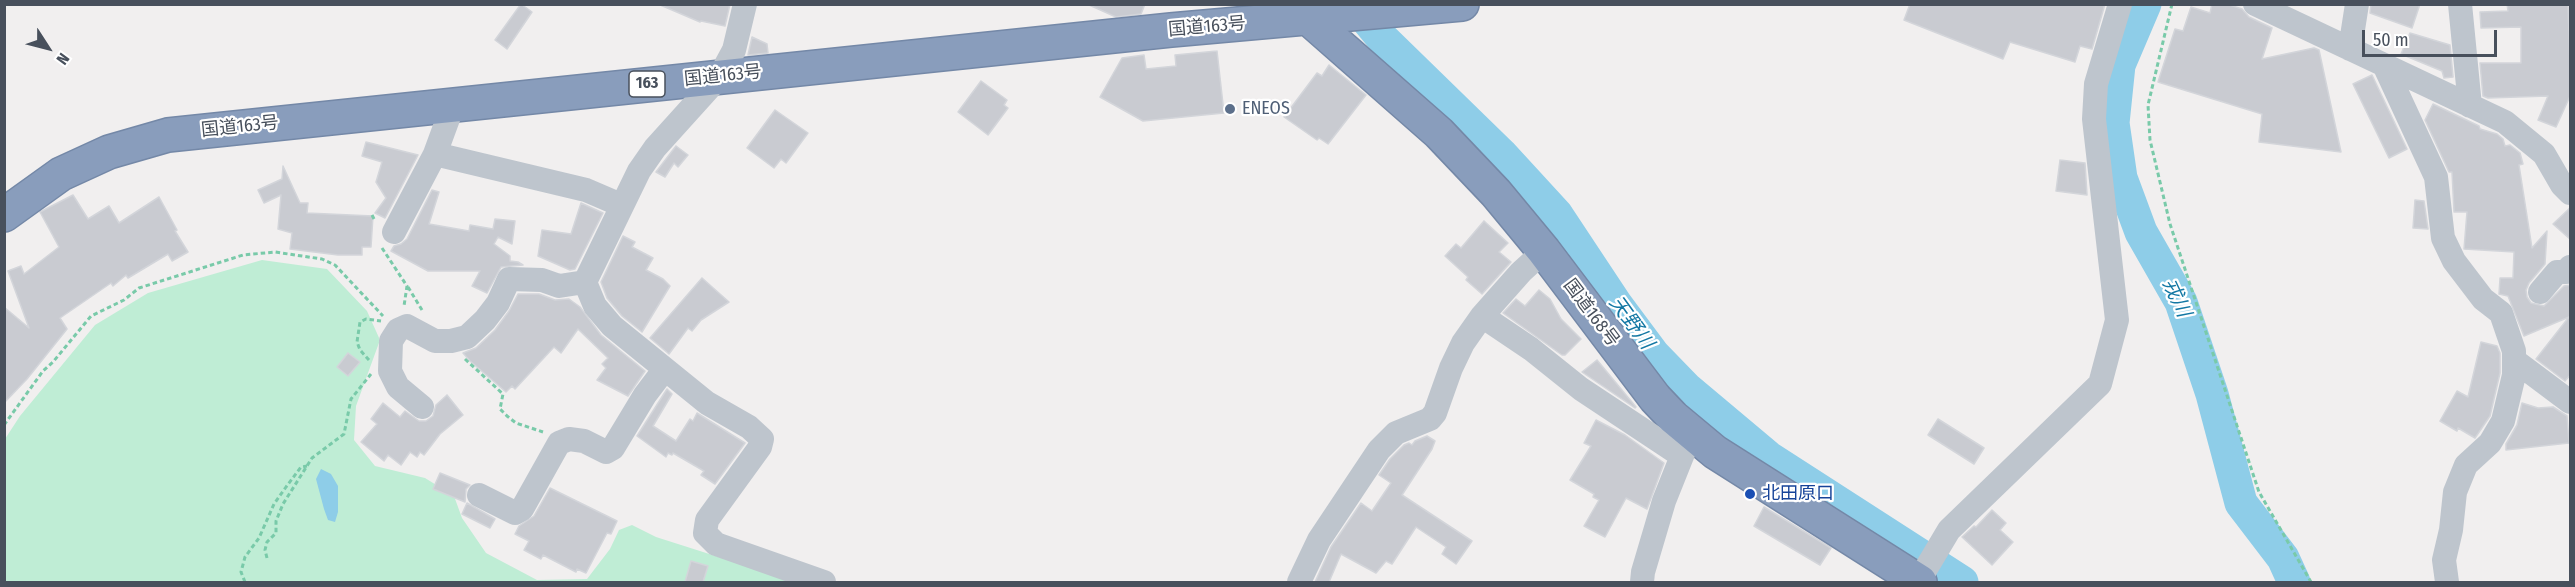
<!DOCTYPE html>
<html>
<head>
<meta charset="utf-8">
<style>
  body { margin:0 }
  #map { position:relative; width:2575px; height:587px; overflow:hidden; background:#f1efef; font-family:"Fira Sans Condensed",sans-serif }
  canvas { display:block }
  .frame { position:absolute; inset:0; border:6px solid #48505c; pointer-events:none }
  .north { position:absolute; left:18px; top:18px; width:60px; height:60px; -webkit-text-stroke:4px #fff; paint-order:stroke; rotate:126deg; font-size:16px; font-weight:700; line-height:24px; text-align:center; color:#48505c }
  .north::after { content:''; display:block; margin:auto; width:21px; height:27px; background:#48505c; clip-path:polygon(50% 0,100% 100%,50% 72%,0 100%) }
  .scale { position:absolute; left:2362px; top:30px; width:135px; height:27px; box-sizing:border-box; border:3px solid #48505c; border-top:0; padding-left:8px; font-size:18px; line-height:21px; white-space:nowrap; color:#48505c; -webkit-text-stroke:4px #fff; paint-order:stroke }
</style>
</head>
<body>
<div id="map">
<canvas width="2575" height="587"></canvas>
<div class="frame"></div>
<div class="north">N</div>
<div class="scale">50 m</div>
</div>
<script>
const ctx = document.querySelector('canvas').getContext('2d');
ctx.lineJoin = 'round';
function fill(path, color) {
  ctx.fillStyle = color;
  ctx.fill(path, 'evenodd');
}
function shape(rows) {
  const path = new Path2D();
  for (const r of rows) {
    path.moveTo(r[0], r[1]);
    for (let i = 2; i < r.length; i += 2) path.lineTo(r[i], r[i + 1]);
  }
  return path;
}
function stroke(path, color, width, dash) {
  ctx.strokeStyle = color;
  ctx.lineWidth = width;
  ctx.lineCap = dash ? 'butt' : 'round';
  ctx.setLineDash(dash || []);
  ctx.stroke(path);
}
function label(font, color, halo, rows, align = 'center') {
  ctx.font = font + ' "Fira Sans Condensed","Noto Sans JP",sans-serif';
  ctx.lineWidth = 4.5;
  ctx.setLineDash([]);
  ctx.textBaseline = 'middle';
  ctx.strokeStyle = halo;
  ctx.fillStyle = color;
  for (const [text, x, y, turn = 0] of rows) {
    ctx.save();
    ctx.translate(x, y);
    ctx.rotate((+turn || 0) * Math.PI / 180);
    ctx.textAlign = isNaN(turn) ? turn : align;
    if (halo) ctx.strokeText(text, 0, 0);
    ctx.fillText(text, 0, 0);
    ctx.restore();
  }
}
const green = shape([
  [262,260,327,269,367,311,380,340,356,406,354,440,375,466,425,478,454,496,462,518,486,553,537,580,587,579,610,549,619,530,632,525,656,537,797,582,5,582,5,439,20,416,95,325,148,293]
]);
const water = shape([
  [321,469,331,474,338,486,338,512,335,522,328,520,324,509,316,479]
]);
const river = shape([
  [1354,4,1383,39,1501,154,1557,215,1616,304,1654,355,1687,389,1768,457,1962,582],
  [2145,4,2119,65,2113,123,2121,178,2141,232,2181,302,2212,394,2241,503,2283,558,2294,582]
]);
const building = shape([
  [521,4,532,12,507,49,495,40,521,4],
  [658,4,730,4,725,26,701,21,700,22,658,4],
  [1087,4,1145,4,1141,14,1116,17,1087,4],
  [1910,4,2105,4,2092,49,2080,46,2075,62,2010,42,2003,59,1904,20,1910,4],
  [2212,4,2227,4,2242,9,2249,17,2272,28,2262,59,2314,48,2319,50,2341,152,2259,142,2262,114,2158,82,2175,29,2183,31,2191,7,2210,13,2212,4],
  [2371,4,2420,4,2412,28,2370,13,2371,4],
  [2507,4,2568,4,2571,94,2556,127,2538,120,2548,96,2488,98,2483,96,2480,63,2521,63,2521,27,2481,28,2480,12,2508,11,2507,4],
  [2410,33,2450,45,2453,77,2444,78,2442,71,2401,54,2410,33],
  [752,37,767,44,768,53,748,55,752,37],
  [1217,51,1224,113,1143,121,1100,97,1122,58,1144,55,1146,69,1176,66,1175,55,1217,51],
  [1329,65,1366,95,1328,144,1319,138,1317,140,1284,117,1317,73,1322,76,1329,65],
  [2372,75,2407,149,2389,158,2353,84,2372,75],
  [981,81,1007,100,1004,105,1008,108,988,135,958,112,981,81],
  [2433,104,2479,126,2480,129,2497,134,2503,139,2505,146,2510,145,2520,153,2523,164,2519,165,2532,248,2547,231,2545,264,2529,283,2526,290,2527,297,2531,303,2544,306,2564,286,2571,285,2571,374,2565,381,2536,359,2569,317,2524,336,2508,296,2499,294,2500,278,2513,278,2514,252,2464,249,2467,212,2454,212,2452,172,2449,172,2425,120,2433,104],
  [775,110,808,133,786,163,781,159,774,168,747,148,775,110],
  [366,142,418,155,385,218,375,213,386,198,376,182,382,162,362,156,366,142],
  [676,146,688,155,678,167,674,163,665,177,656,172,676,146],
  [2060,160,2085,163,2087,195,2056,191,2060,160],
  [283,166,300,203,308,203,307,213,373,216,371,247,362,247,362,255,338,255,290,249,292,233,278,229,281,195,264,203,258,190,282,179,283,166],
  [432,190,439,192,429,224,469,231,470,225,493,229,495,219,515,221,512,244,498,237,494,244,510,256,510,261,518,262,523,265,501,267,487,293,472,286,480,271,428,271,391,251,394,246,401,244,407,239,432,190],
  [73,195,88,219,109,206,119,223,159,197,177,230,175,231,188,252,172,261,168,254,128,278,126,275,113,286,111,283,60,318,67,329,27,379,4,403,4,307,29,328,8,271,21,266,24,274,59,247,40,212,73,195],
  [2415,200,2424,201,2428,229,2413,228,2415,200],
  [581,203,603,213,575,269,570,270,538,256,542,230,571,234,581,203],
  [2571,207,2571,240,2553,224,2571,207],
  [1484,221,1508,243,1499,252,1511,262,1482,294,1466,280,1468,277,1445,256,1456,244,1461,248,1484,221],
  [623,236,635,242,632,247,653,258,646,270,663,279,670,286,642,332,622,316,607,298,601,282,623,236],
  [702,278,729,302,701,320,692,331,688,328,669,354,650,338,702,278],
  [1539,290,1550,299,1561,319,1581,339,1565,355,1562,355,1503,313,1516,299,1525,306,1539,290],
  [518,294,539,294,555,300,569,299,580,307,601,335,645,371,628,396,597,380,606,368,602,364,608,358,578,329,561,353,554,347,515,389,512,386,506,392,470,361,463,353,476,348,495,330,509,311,518,294],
  [2481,342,2497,346,2500,353,2500,373,2490,416,2475,438,2458,428,2457,431,2440,421,2457,391,2468,397,2481,342],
  [348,353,360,362,348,376,337,367,348,353],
  [1597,360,1636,407,1635,408,1582,372,1597,360],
  [667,389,672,394,653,426,676,441,690,419,693,421,697,413,745,443,715,484,701,475,704,471,673,453,672,455,668,453,666,457,637,436,667,389],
  [447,395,463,415,440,434,424,455,420,452,417,457,410,452,401,465,388,455,384,461,361,442,377,424,371,419,383,403,400,417,405,411,419,421,426,421,433,416,436,405,447,395],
  [2522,403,2538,408,2553,407,2567,416,2569,443,2506,450,2506,444,2517,425,2522,403],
  [1938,419,1984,448,1974,464,1928,435,1938,419],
  [1596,420,1625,435,1664,463,1647,509,1626,498,1605,537,1584,526,1599,500,1593,497,1594,494,1570,480,1591,446,1584,443,1596,420],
  [1427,436,1435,441,1432,449,1402,495,1472,541,1456,564,1442,554,1446,547,1416,527,1392,564,1386,561,1376,573,1341,554,1329,582,1315,582,1331,547,1361,503,1372,511,1391,483,1379,475,1390,459,1404,445,1409,443,1412,445,1415,441,1427,436],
  [440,473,470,485,466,489,465,502,433,489,440,473],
  [550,488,617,521,611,534,607,533,586,573,577,569,576,572,543,555,541,559,524,550,529,541,515,534,519,526,534,516,550,488],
  [467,503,495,519,490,528,462,514,467,503],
  [1764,507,1831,548,1820,565,1754,526,1764,507],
  [1992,510,2006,523,2000,530,2013,542,1992,565,1962,537,1974,526,1976,527,1992,510],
  [691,561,708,566,703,582,685,582,691,561]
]);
const path = shape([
  [2172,4,2148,105,2150,140,2170,224,2259,492,2311,582],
  [372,215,375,221],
  [382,248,407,286,404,306],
  [408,287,422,310],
  [465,359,503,394,500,409,507,416,516,423,543,432],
  [369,360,360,350,357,342,360,322,366,319,381,321],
  [4,425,43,371,53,362,91,316,124,300,139,288,243,255,275,252,322,259,335,265,383,316],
  [267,558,265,550,267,542,276,533,276,521,283,504,312,458,344,434,351,399,371,374],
  [245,582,241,572,245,557,259,538,274,504,286,487,301,467,307,466]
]);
const minor = shape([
  [745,4,734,50,720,76,655,148,639,171,585,282,595,306,612,326,707,403,749,427,762,439,760,447,707,520,705,533,716,544,824,582],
  [2255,4,2505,122,2544,154,2562,185,2570,193],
  [2460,4,2470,106],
  [2350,49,2357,4],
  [2385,67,2436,177,2443,238,2454,261,2483,299,2501,313,2514,351,2514,375,2503,421,2490,443,2466,465,2455,492,2451,530,2444,560,2447,582],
  [435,154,586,190,621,205],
  [394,232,435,154,453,105],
  [2540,292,2557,272,2566,272,2570,267],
  [1482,316,1531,349,1581,389,1682,456],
  [2514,360,2570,402],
  [422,407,398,387,390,371,391,341,398,330,407,326,435,341,451,341,467,337,485,320,498,303,509,279,542,280,559,286,585,282],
  [479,495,515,513,522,509,559,443,569,439,584,441,606,452,613,448,645,395,664,370],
  [1299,582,1319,540,1379,450,1396,433,1430,419,1435,413,1451,368,1463,343,1482,316,1521,272,1544,251],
  [1642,582,1643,572,1664,501,1688,441],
  [1918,582,1949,530,2100,384,2117,320,2094,119,2096,84,2120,4]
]);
const highway = shape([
  [1299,10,1439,133,1496,193,1544,251,1655,398,1673,417,1715,452,1920,582],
  [4,215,61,174,109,152,168,135,1171,30,1462,4]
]);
const markers = [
  [1230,109,6,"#5c6f8a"],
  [1750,494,6,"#1a4fb4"]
];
const shields = [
  [647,84,36]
];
const shieldNames = [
  ["163",647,84]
];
const streetNames = [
  ["国道163号",1207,27,-5],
  ["国道163号",723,76,-6],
  ["国道163号",240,127,-6],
  ["国道168号",1591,313,53]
];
const serviceNames = [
  ["ENEOS",1242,109]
];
const transitNames = [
  ["北田原口",1762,494]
];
const waterNames = [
  ["戎川",2176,298,65],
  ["天野川",1631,323,54]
];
fill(green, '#bfedd5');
fill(water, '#8ecde8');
stroke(river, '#8ecde8', 33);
fill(building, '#c9cbd1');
stroke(building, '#d3d5da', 1.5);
stroke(highway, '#7488a7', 36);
stroke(path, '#79caa9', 3, [4.5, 3]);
stroke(minor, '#bec5cd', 24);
stroke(highway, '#899dbc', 33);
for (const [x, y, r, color] of markers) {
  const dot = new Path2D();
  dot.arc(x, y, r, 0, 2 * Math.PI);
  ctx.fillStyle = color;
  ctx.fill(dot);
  stroke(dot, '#fff', 2);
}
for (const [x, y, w] of shields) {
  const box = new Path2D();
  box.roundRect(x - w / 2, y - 13, w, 26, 4.5);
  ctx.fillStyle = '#fff';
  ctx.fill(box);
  stroke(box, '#48505c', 1.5);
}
label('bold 16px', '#48505c', null, shieldNames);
label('18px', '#48505c', '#fff', streetNames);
label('18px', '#4e5e75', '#fff', serviceNames, 'left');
label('18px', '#164399', '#fff', transitNames, 'left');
label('italic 20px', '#1378a4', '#fff', waterNames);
</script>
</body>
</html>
